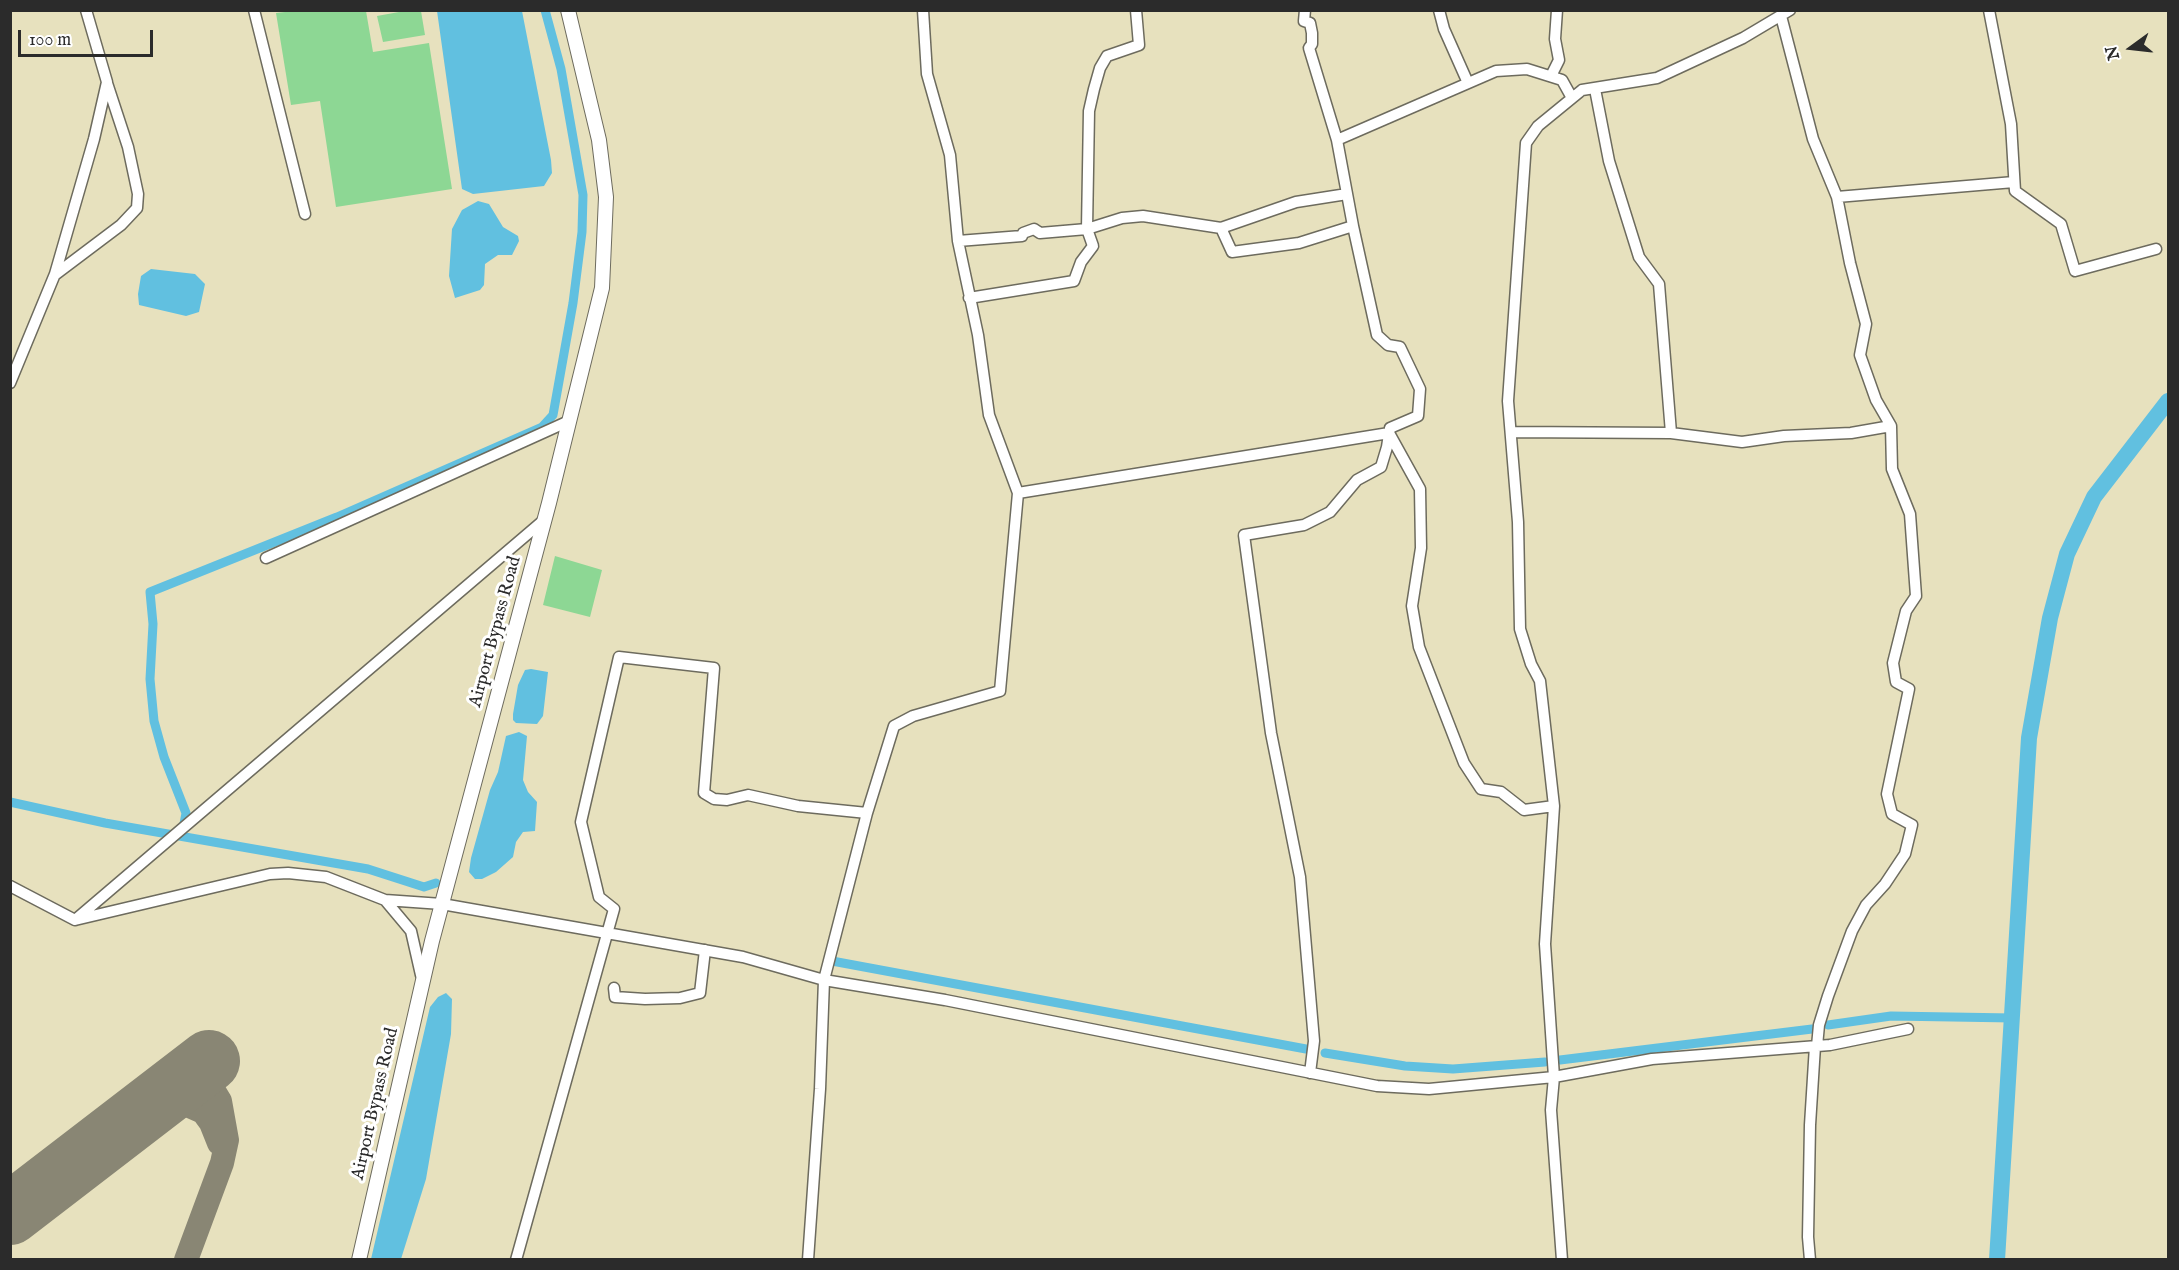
<!DOCTYPE html>
<html>
<head>
<meta charset="utf-8">
<style>
  body { margin:0 }
  #map { position:relative; width:2179px; height:1270px; overflow:hidden; background:#e7e1be; font-family:"IM FELL English",serif }
  canvas { display:block }
  .frame { position:absolute; inset:0; border:12px solid #2b2b2b; pointer-events:none }
  .north { position:absolute; left:2101px; top:18px; width:60px; height:60px; -webkit-text-stroke:4px #fff; paint-order:stroke; rotate:255deg; font-size:16px; font-weight:700; line-height:24px; text-align:center; color:#2b2b2b }
  .north::after { content:''; display:block; margin:auto; width:21px; height:27px; background:#2b2b2b; clip-path:polygon(50% 0,100% 100%,50% 72%,0 100%) }
  .scale { position:absolute; left:18px; top:30px; width:135px; height:27px; box-sizing:border-box; border:3px solid #2b2b2b; border-top:0; padding-left:8px; font-size:18px; line-height:21px; white-space:nowrap; color:#2b2b2b; -webkit-text-stroke:4px #fff; paint-order:stroke }
</style>
</head>
<body>
<div id="map">
<canvas width="2179" height="1270"></canvas>
<div class="frame"></div>
<div class="north">N</div>
<div class="scale">100 m</div>
</div>
<script>
const ctx = document.querySelector('canvas').getContext('2d');
ctx.lineJoin = 'round';
function fill(path, color) {
  ctx.fillStyle = color;
  ctx.fill(path, 'evenodd');
}
function shape(rows) {
  const path = new Path2D();
  for (const r of rows) {
    path.moveTo(r[0], r[1]);
    for (let i = 2; i < r.length; i += 2) path.lineTo(r[i], r[i + 1]);
  }
  return path;
}
function stroke(path, color, width, dash) {
  ctx.strokeStyle = color;
  ctx.lineWidth = width;
  ctx.lineCap = dash ? 'butt' : 'round';
  ctx.setLineDash(dash || []);
  ctx.stroke(path);
}
function label(font, color, halo, rows, align = 'center') {
  ctx.font = font + ' "IM FELL English",serif';
  ctx.lineWidth = 6;
  ctx.setLineDash([]);
  ctx.textBaseline = 'middle';
  ctx.strokeStyle = halo;
  ctx.fillStyle = color;
  for (const [text, x, y, turn = 0] of rows) {
    ctx.save();
    ctx.translate(x, y);
    ctx.rotate((+turn || 0) * Math.PI / 180);
    ctx.textAlign = isNaN(turn) ? turn : align;
    if (halo) ctx.strokeText(text, 0, 0);
    ctx.fillText(text, 0, 0);
    ctx.restore();
  }
}
const green = shape([
  [410,10,421,11,425,35,383,42,377,16],
  [294,11,366,11,373,52,429,43,452,189,336,207,320,101,291,105,276,13],
  [555,556,602,570,590,617,543,605]
]);
const water = shape([
  [437,11,522,11,551,160,552,173,544,186,473,194,462,189],
  [478,201,489,204,503,227,518,236,519,241,512,255,498,255,485,264,484,285,480,290,455,298,449,276,452,229,462,210],
  [151,269,195,274,205,284,199,312,186,316,139,305,138,294,141,276],
  [531,669,548,672,543,716,537,724,516,723,513,720,513,714,518,685,525,670],
  [519,732,527,736,523,780,528,792,537,802,535,831,523,832,516,842,513,857,496,872,482,879,475,879,469,872,471,858,490,790,498,772,506,736],
  [446,993,452,999,451,1034,426,1179,401,1259,371,1259,430,1007,438,997]
]);
const canal = shape([
  [10,802,105,823,368,869,424,887,436,883],
  [183,829,186,813,164,757,154,721,150,679,153,624,150,592,337,517,542,427,553,415,573,303,582,232,583,195,561,69,545,10],
  [832,961,1306,1049],
  [1828,1025,1891,1016,2013,1018],
  [1325,1053,1405,1066,1453,1069,1545,1062],
  [1560,1060,1812,1029]
]);
const river = shape([
  [1997,1260,2029,738,2050,618,2067,554,2094,497,2168,401]
]);
const taxiway = shape([
  [150,1107,167,1102,185,1104,203,1112,211,1123,219,1143],
  [186,1260,222,1163,227,1140,220,1101,200,1068]
]);
const runway = shape([
  [10,1214,209,1061]
]);
const street = shape([
  [254,10,305,214],
  [1305,10,1304,21,1310,23,1312,33,1312,44,1309,48,1337,140],
  [1439,10,1444,29,1468,83],
  [1989,10,2011,124,2015,191,2061,224,2075,271,2156,249],
  [1781,16,1813,139,1837,197,1850,263,1866,324,1860,355,1876,400,1891,426,1892,469,1910,514,1916,596,1906,611,1893,663,1896,682,1909,689,1887,794,1892,814,1912,825,1905,854,1885,884,1866,905,1852,931,1828,996,1819,1025,1817,1046],
  [1551,76,1559,60,1555,39,1557,10],
  [1837,197,2014,182],
  [1353,226,1337,140,1496,71,1527,69,1562,80,1572,98],
  [1221,228,1296,202,1347,194],
  [958,241,1022,236,1023,233,1034,229,1040,233,1087,229,1089,111,1094,89,1100,68,1107,56,1139,45,1136,10],
  [56,274,121,225,137,208,138,194,128,147,107,83],
  [969,298,1074,281,1081,262,1093,246,1087,229,1122,218,1143,216,1221,228,1232,252,1299,243,1353,226,1377,335,1388,345,1400,347,1420,389,1418,416,1390,428,1387,447,1381,467,1357,480,1330,512,1304,525,1244,535,1271,733,1300,877,1314,1041,1310,1073],
  [10,383,55,274,94,139,107,82,86,10],
  [1511,432,1671,433,1659,284,1639,257,1609,161,1595,89],
  [1671,433,1742,442,1784,436,1851,433,1891,426],
  [1018,493,1389,433,1420,489,1421,548,1412,606,1419,647,1464,763,1481,789,1501,792,1524,810,1554,806],
  [266,558,569,421],
  [867,813,894,726,913,716,1000,691,1018,493,989,415,978,335,958,241,950,155,927,74,923,10],
  [10,886,75,920,270,874,288,873,326,877,385,900,411,931,421,975],
  [385,900,442,904,743,957,824,980,945,1000,1377,1086,1429,1089,1554,1077,1652,1059,1830,1045,1908,1029],
  [75,920,544,520],
  [614,988,615,997,645,999,680,998,700,993,705,950],
  [516,1260,614,909,599,897,581,822,619,657,714,668,704,793,714,799,727,800,748,795,798,806,867,813,824,980,820,1089,808,1260],
  [1562,1260,1551,1110,1554,1077,1545,944,1554,806,1540,681,1531,664,1520,629,1518,522,1508,401,1526,143,1538,126,1582,90,1657,78,1743,38,1790,10],
  [1810,1260,1808,1237,1810,1125,1815,1046]
]);
const secondary = shape([
  [359,1260,432,941,549,503,602,288,606,197,599,140,568,10]
]);
const streetNames = [
  ["Airport Bypass Road",496,632,-75],
  ["Airport Bypass Road",376,1104,-77]
];
fill(green, '#8dd794');
fill(water, '#61c0e0');
stroke(canal, '#61c0e0', 9);
stroke(river, '#61c0e0', 16);
stroke(taxiway, '#898674', 24);
stroke(runway, '#898674', 62);
stroke(street, '#6d6b5e', 13);
stroke(secondary, '#6d6b5e', 16);
stroke(street, '#fff', 10);
stroke(secondary, '#fff', 14);
label('18px', '#2b2b2b', '#fff', streetNames);
</script>
</body>
</html>
